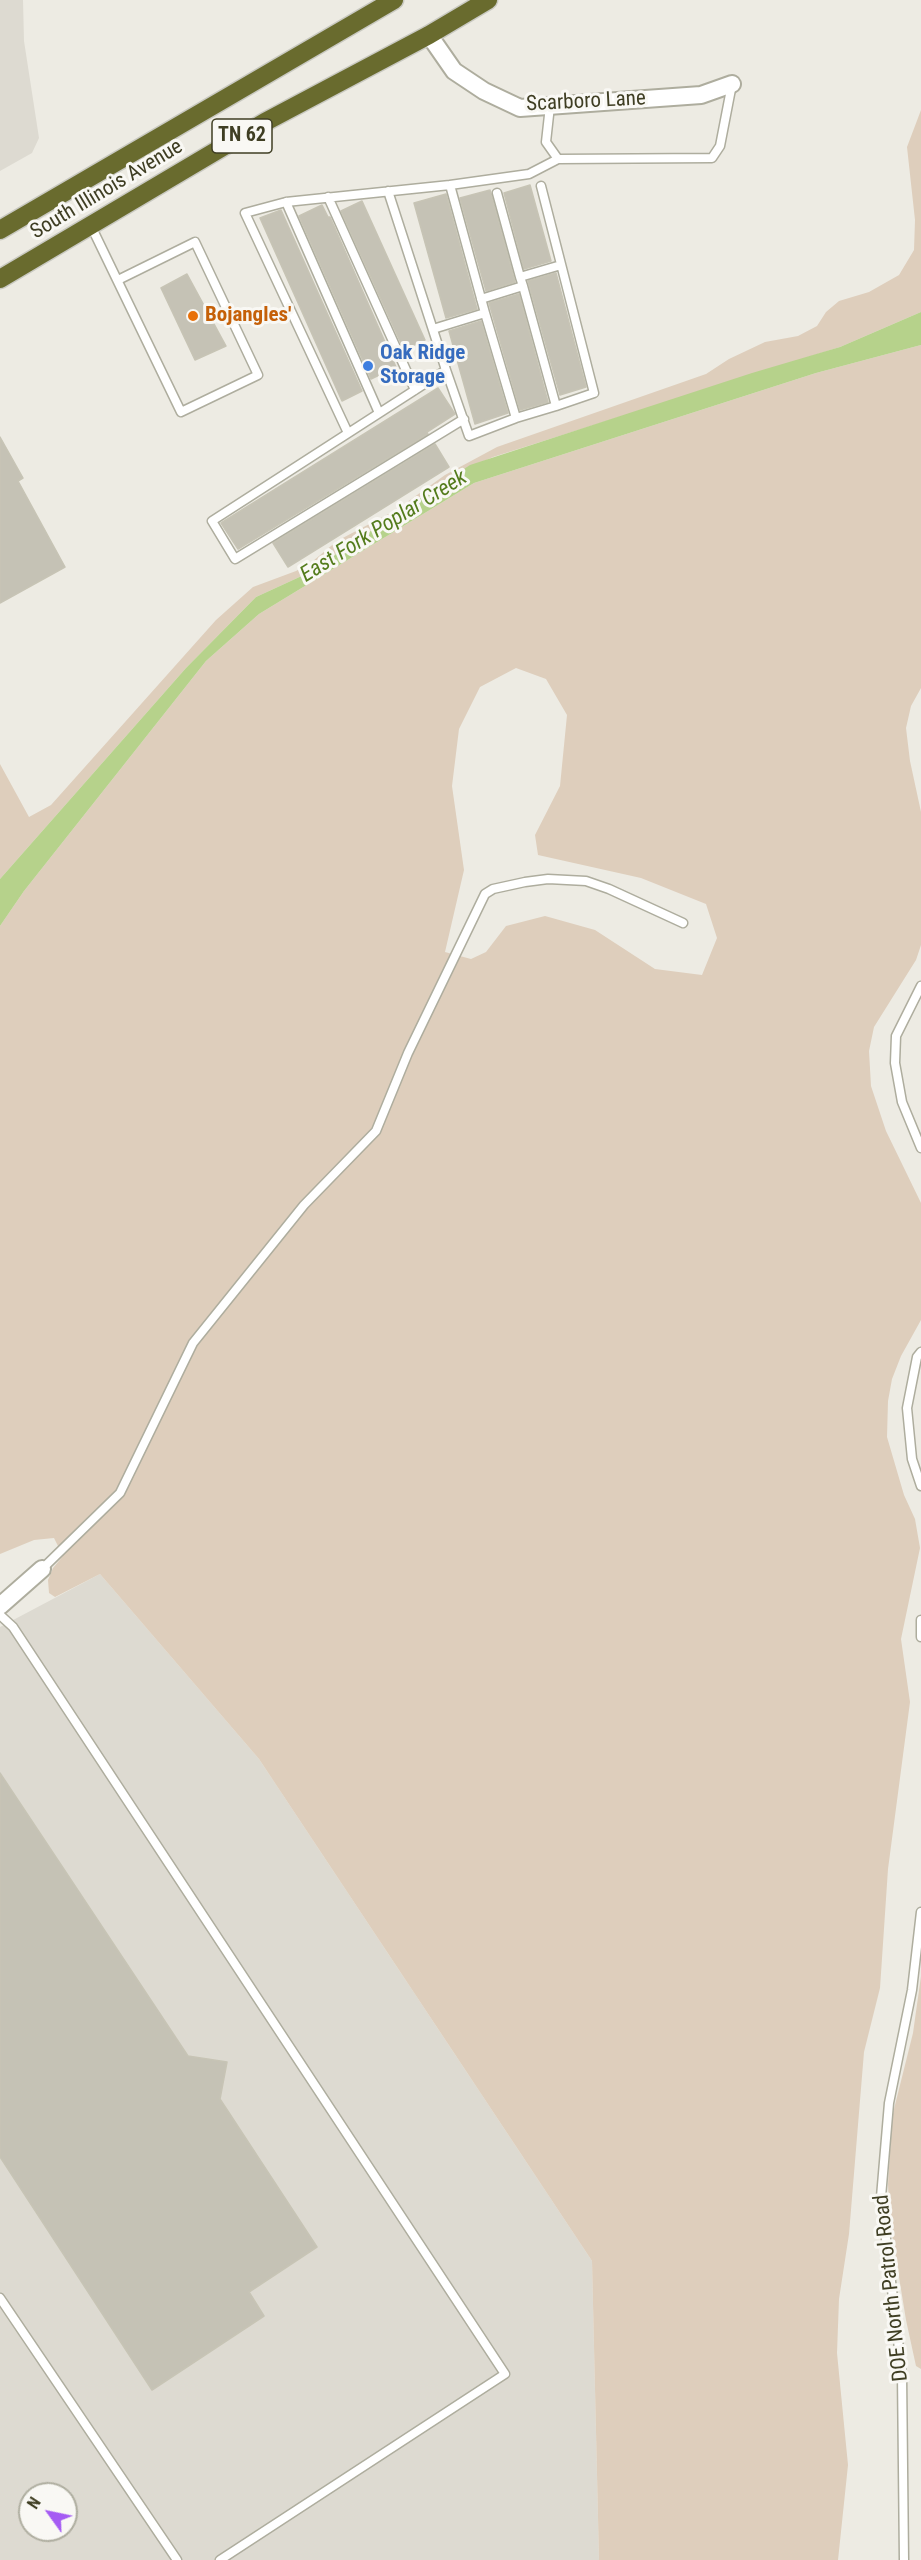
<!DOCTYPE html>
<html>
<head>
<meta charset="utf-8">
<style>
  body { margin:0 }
  #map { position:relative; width:921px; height:2560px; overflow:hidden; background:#edebe3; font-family:"Roboto Condensed",sans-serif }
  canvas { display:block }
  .north { position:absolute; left:18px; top:2482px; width:60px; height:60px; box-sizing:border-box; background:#f9f8f4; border:2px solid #afaea0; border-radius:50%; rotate:303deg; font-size:16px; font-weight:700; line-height:24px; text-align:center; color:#3f3e23 }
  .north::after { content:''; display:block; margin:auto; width:21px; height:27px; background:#a55bf3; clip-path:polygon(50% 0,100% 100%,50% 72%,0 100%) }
</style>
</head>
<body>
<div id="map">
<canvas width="921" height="2560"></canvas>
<div class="north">N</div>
</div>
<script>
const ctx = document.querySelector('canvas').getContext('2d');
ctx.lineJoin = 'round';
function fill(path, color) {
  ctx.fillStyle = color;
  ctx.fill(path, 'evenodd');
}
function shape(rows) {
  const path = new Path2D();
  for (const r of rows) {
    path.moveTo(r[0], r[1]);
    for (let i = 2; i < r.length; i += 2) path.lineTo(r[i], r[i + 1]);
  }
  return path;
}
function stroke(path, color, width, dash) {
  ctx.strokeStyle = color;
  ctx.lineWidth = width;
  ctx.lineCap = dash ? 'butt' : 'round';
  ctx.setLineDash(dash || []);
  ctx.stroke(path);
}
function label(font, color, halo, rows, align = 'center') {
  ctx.font = font + ' "Roboto Condensed",sans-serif';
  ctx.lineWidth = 6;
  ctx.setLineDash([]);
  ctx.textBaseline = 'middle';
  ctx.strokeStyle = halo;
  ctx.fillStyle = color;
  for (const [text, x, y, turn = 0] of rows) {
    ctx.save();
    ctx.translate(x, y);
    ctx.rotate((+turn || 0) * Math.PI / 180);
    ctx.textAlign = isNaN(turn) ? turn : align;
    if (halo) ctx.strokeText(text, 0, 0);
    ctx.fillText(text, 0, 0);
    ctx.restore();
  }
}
const built = shape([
  [0,0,23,0,24,41,39,138,32,153,0,171],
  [100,1574,259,1759,592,2261,599,2560,0,2560,0,1627],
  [30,2494,66,2494,66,2530,30,2530]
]);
const green = shape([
  [921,110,921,312,840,347,493,457,451,476,306,574,256,597,186,668,0,879,0,764,29,817,51,805,216,620,253,587,296,571,313,561,337,541,396,510,445,475,497,447,706,374,729,359,765,342,798,336,817,326,826,312,839,301,869,292,899,275,914,250,915,220,907,147],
  [921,345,921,688,911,706,906,728,910,761,921,812,921,945,916,960,874,1027,869,1051,871,1086,886,1131,921,1203,921,1320,901,1356,892,1379,888,1401,887,1437,904,1495,915,1519,920,1548,901,1639,910,1702,888,1869,880,1988,864,2052,849,2234,839,2299,837,2353,848,2465,838,2560,599,2560,592,2261,259,1759,100,1574,55,1597,49,1593,48,1580,53,1568,63,1556,54,1538,34,1540,0,1554,0,926,24,891,206,661,259,614,474,483,816,373],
  [516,668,546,679,567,715,560,786,535,835,538,855,641,878,706,904,717,938,702,975,655,969,595,930,545,916,506,926,486,952,471,959,445,952,464,870,452,786,459,729,480,687],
  [921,1976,921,2369,916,2366,906,2320,890,2222,888,2184,892,2117,913,2033]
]);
const water = shape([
  [921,312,921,345,816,373,474,483,259,614,206,661,24,891,0,926,0,879,186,668,256,597,306,574,470,465,752,373,840,347]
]);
const building = shape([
  [530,185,551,261,524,269,504,193,530,185],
  [490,190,515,282,486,291,460,198,490,190],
  [446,194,477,309,446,318,414,203,446,194],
  [362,201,425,340,404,350,341,211,362,201],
  [322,205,328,217,330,217,396,367,371,379,299,216,322,205],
  [281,210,362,391,342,401,260,218,281,210],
  [556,273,586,387,560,395,528,281,556,273],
  [187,274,226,346,195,360,161,288,187,274],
  [519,294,548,402,520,410,489,303,519,294],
  [481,321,508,413,475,424,449,331,481,321],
  [438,388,455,414,427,432,428,434,238,549,221,523,438,388],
  [0,437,23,478,18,481,65,567,0,603,0,437],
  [435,444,449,467,288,567,273,543,435,444],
  [0,1773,188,2056,227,2062,220,2099,317,2247,249,2292,264,2316,152,2390,0,2157,0,1773]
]);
const lane = shape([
  [550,106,546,142,558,159,712,158,720,146,732,84],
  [450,185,529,174,558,159],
  [541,186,594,393,556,406],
  [388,191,446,370,212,521,235,559,464,419],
  [497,193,520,277],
  [328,197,415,390],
  [286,202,379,413],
  [91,226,181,412,258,375,195,242,118,280],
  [481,299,523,286,520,277,561,265],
  [446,370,469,436,516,418,485,313],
  [516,418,556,406,523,286],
  [348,433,245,213,286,202,450,185,485,313,433,329],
  [921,986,896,1036,895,1063,902,1102,921,1148],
  [921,1352,917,1357,907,1408,912,1459,921,1486],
  [42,1569,120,1493,193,1343,304,1205,376,1131,408,1053,485,894,493,889,525,882,548,879,586,881,609,889,683,923],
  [0,1615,13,1627,505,2374,220,2560],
  [921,1620,921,1637],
  [0,2298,177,2560],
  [904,2560,902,2374,881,2197,889,2103,912,1990,921,1912]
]);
const street = shape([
  [429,35,454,71,484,91,520,108,701,95,732,84],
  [0,1606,42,1569]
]);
const highway = shape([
  [0,230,394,0],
  [0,279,265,122,429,35,488,0]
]);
const markers = [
  [193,316,6,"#e8710a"],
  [368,366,6,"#3f7fe0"]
];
const shields = [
  [242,136,60]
];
const shieldNames = [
  ["TN 62",242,136]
];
const streetNames = [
  ["Scarboro Lane",586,102,-3],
  ["South Illinois Avenue",107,190,-31],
  ["DOE North Patrol Road",892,2288,-96]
];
const foodNames = [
  ["Bojangles'",205,316]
];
const shopNames = [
  ["Oak Ridge",380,354],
  ["Storage",380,378]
];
const waterNames = [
  ["East Fork Poplar Creek",384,527,-32]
];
fill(built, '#dddad1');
fill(green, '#decebc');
fill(water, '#b6d28b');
fill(building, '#c5c2b5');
stroke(building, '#c7c4b5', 1.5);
stroke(lane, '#aead9e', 11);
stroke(street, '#aead9e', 20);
stroke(highway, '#c9c9c1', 21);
stroke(lane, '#fff', 8);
stroke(street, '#fff', 16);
stroke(highway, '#696b2e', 18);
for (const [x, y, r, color] of markers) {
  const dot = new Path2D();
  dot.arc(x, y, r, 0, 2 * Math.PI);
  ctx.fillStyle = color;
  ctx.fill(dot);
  stroke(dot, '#f9f8f4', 2);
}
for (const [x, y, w] of shields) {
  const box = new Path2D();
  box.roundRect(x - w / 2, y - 17, w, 34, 4.5);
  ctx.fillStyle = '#f9f8f4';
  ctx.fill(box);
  stroke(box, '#3f3e23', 1.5);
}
label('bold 20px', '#3f3e23', null, shieldNames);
label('21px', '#3f3e23', '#f9f8f4', streetNames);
label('bold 21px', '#c56008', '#f9f8f4', foodNames, 'left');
label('bold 21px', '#366cbe', '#f9f8f4', shopNames, 'left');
label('italic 22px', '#547c1c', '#f9f8f4', waterNames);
</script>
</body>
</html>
